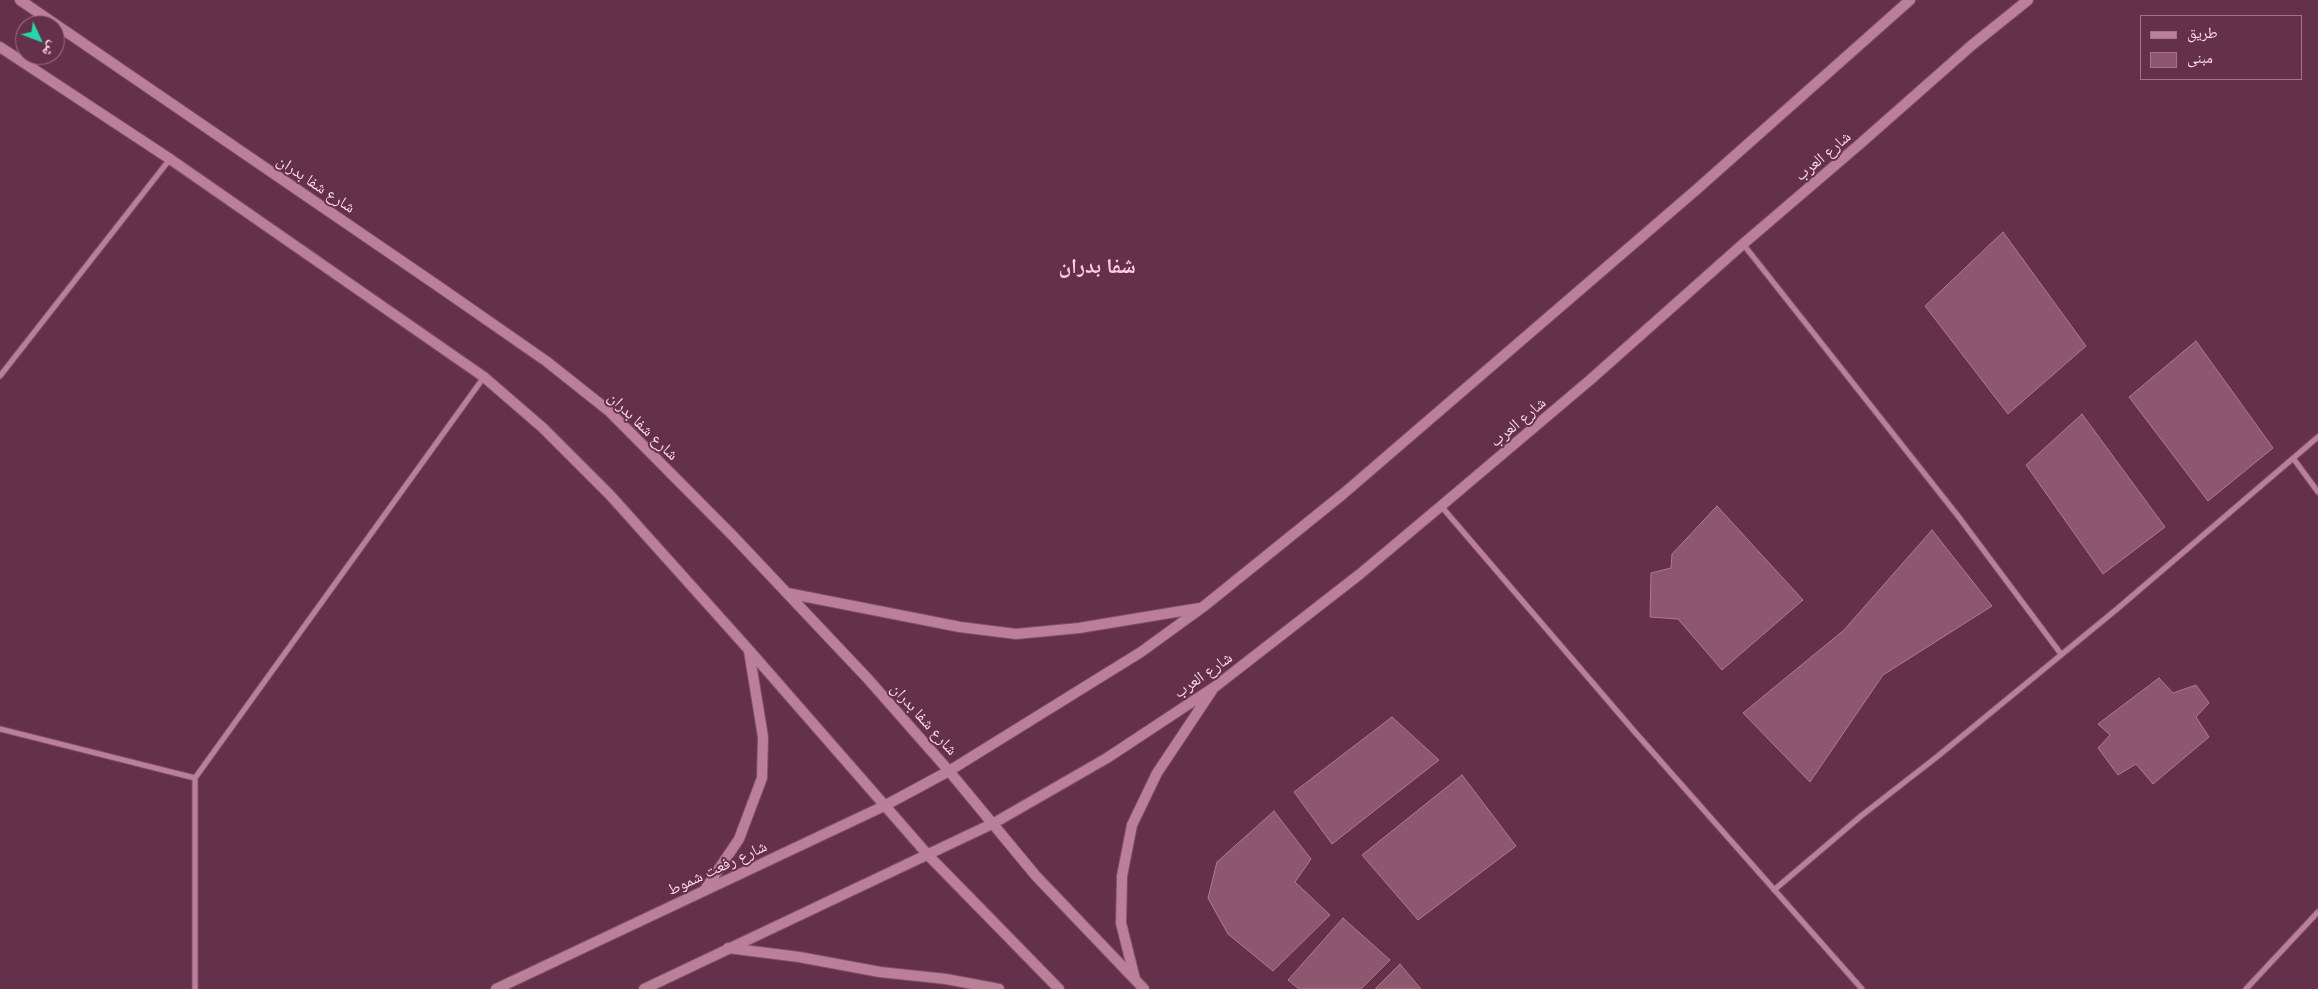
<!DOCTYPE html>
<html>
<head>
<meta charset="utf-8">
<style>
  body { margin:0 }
  #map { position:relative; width:2318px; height:989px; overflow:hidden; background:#653049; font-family:"Golos Text","Noto Naskh Arabic",sans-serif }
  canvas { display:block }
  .legend { position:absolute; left:2140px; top:15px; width:162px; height:65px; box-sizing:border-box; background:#653049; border:1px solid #a17489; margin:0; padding:6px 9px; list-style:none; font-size:15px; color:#fcdae8 }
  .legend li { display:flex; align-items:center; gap:10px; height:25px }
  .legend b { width:25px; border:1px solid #a17489 }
  .north { position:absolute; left:15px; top:15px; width:50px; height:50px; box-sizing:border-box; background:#653049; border:1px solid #a17489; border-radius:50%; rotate:133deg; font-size:14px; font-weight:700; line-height:20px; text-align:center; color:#fcdae8 }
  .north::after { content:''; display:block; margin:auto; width:18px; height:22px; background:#27d5ad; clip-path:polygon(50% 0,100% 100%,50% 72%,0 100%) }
</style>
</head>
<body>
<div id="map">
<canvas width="2318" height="989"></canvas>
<ul class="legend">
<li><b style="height:6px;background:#bb7f99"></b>طريق</li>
<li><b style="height:14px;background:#8f566f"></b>مبنى</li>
</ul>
<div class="north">ش</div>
</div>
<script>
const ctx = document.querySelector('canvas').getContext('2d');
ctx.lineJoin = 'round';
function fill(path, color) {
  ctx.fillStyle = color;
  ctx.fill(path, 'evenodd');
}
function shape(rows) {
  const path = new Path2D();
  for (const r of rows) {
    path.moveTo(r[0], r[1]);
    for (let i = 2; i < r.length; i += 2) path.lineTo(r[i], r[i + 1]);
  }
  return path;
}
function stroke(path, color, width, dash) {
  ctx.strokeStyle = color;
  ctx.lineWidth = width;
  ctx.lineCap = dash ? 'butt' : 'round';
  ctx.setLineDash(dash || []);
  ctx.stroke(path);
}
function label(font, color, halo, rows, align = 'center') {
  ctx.font = font + ' "Golos Text","Noto Naskh Arabic",sans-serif';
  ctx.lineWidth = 4;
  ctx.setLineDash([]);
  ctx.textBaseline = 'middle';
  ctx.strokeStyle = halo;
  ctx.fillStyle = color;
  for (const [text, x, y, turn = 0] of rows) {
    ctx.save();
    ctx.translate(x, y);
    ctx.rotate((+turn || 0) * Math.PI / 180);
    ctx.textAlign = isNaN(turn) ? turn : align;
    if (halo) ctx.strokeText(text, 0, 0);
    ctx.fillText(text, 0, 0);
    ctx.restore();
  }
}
const building = shape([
  [2003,232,2086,346,2008,414,1925,306,2003,232],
  [2196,341,2273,448,2208,501,2129,397,2196,341],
  [2082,414,2165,527,2103,574,2026,465,2082,414],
  [1717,506,1803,600,1722,670,1678,619,1650,617,1651,573,1671,568,1672,554,1717,506],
  [1932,530,1992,606,1883,675,1810,782,1743,713,1844,630,1932,530],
  [2159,678,2173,693,2196,685,2209,703,2196,717,2209,737,2153,784,2136,764,2118,775,2098,748,2110,735,2098,724,2159,678],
  [1392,717,1439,760,1332,844,1294,792,1392,717],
  [1462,775,1516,846,1418,920,1362,855,1462,775],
  [1274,811,1311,859,1295,882,1330,915,1273,971,1228,934,1208,898,1217,862,1274,811],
  [1343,918,1390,960,1361,989,1299,989,1288,980,1343,918],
  [1400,964,1421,989,1375,989,1400,964]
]);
const minor = shape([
  [1743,244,1958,516,2061,654],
  [0,376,170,159],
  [2293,458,2318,492],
  [1441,506,1634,731,1862,989],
  [0,729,195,778],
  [1774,890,1861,816,1938,756,2117,609,2318,437],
  [195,989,195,778,484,377],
  [2246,989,2318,912]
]);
const secondary = shape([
  [20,0,438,286,546,361,609,411,733,536,868,679,949,771,1036,876,1144,989],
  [0,47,170,159,484,377,543,428,610,495,749,650,928,855,1059,989],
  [787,593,960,627,1016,634,1079,628,1200,608],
  [706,888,739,839,762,778,763,737,749,651],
  [728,948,799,957,880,972,946,979,999,989],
  [1135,979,1121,923,1122,876,1132,825,1157,773,1213,689],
  [496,989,884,806,949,771,1141,652,1203,607,1343,494,1696,190,1910,0],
  [644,989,994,823,1107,758,1216,686,1360,574,1441,506,1590,380,1743,244,1861,143,1972,45,2028,0]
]);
const streetNames = [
  ["شارع العرب",1823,156,-40],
  ["شارع شفا بدران",316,184,34],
  ["شارع العرب",1518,422,-40],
  ["شارع شفا بدران",643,426,44],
  ["شارع العرب",1203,675,-35],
  ["شارع شفا بدران",924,719,48],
  ["شارع رفعت شموط",717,868,-25]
];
const districtNames = [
  ["شفا بدران",1097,266]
];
fill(building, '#8f566f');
stroke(building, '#b37891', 1);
stroke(minor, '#7d5166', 7);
stroke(secondary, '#7d5166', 12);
stroke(minor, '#bb7f99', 5);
stroke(secondary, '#bb7f99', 10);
label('16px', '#fcdae8', '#653049', streetNames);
label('bold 21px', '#ffcbe0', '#653049', districtNames);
</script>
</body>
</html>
